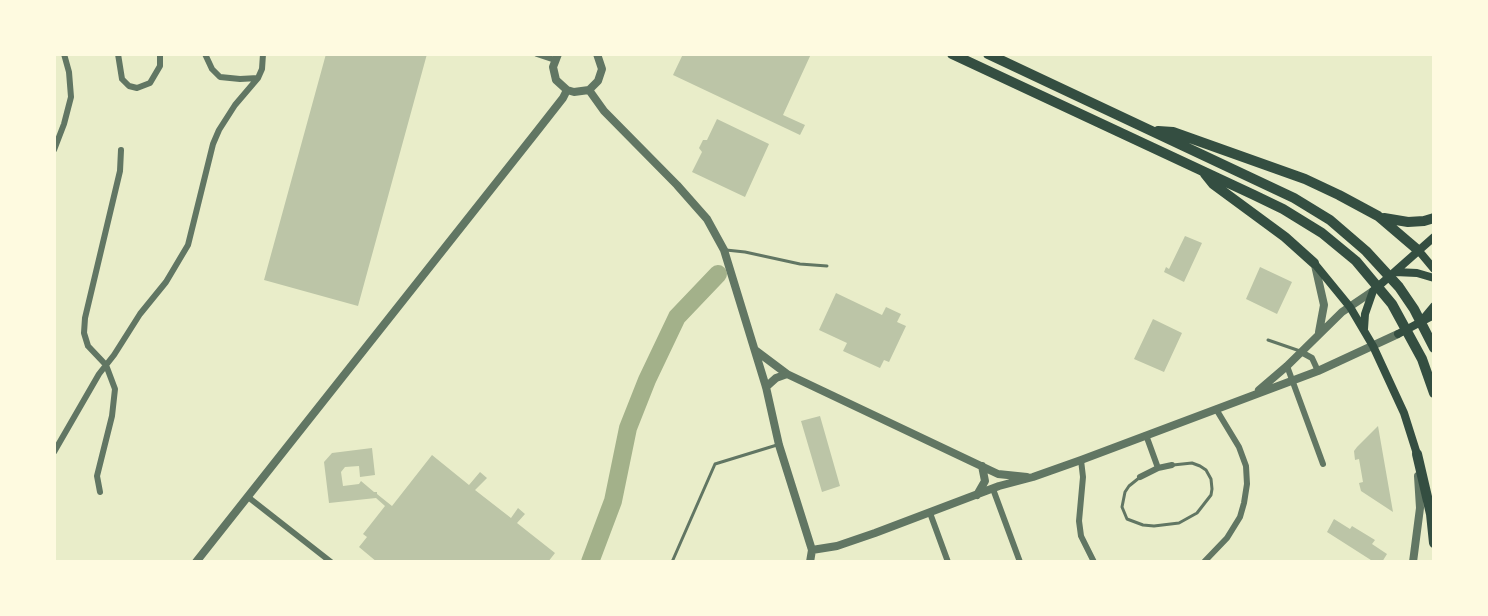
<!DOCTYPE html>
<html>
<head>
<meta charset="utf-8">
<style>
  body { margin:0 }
  #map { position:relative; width:1488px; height:616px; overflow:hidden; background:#e9edc9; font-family:Lora,serif }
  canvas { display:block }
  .frame { position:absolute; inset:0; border:56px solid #fefae0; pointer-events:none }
</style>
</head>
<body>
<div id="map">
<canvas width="1488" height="616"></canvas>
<div class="frame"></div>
</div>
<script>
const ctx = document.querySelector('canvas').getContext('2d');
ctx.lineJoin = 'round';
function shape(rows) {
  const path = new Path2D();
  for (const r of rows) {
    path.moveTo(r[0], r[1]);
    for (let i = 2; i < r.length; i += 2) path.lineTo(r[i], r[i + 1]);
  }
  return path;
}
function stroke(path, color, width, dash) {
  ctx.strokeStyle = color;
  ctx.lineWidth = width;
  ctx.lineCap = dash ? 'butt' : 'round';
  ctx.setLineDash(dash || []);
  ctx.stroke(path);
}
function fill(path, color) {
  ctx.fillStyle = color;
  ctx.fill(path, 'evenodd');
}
const river = shape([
  [590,562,613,501,628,428,647,380,677,317,718,274]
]);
const building = shape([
  [326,54,427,54,358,306,264,280],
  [683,54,811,54,783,115,805,125,800,135,673,75],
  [717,119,769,144,745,197,692,172,702,152,699,148,703,140,707,140],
  [1185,236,1202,243,1184,282,1164,272,1166,267,1169,269],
  [1260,267,1292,282,1277,314,1246,299],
  [836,293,882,315,886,307,901,314,897,322,906,326,889,362,884,360,880,368,843,351,847,343,819,330],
  [1153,319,1182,333,1164,372,1134,359],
  [820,416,840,486,822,492,801,421],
  [1378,426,1393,512,1361,491,1359,483,1363,482,1359,459,1355,460,1354,451,1357,447],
  [372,448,375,475,360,477,359,466,345,467,341,472,343,486,359,484,361,481,374,492,377,492,377,494,392,506,432,455,469,485,480,472,487,478,475,490,511,518,518,508,525,514,517,523,555,553,548,562,377,562,359,547,367,537,363,534,385,506,376,498,329,503,324,462,332,453],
  [1334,519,1350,529,1352,526,1375,540,1372,544,1387,554,1382,562,1374,562,1327,532]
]);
const service = shape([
  [726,250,745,252,800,264,827,266],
  [1268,340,1300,351],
  [1139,478,1129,486,1125,492,1122,507,1127,519,1143,525,1154,526,1179,523,1197,513,1211,495,1212,489,1211,479,1206,470,1200,466,1192,463,1173,465],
  [672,562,715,464,777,445]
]);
const minor = shape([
  [118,54,122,79,129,86,137,88,150,83,160,66,160,54],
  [205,54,212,69,220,77,240,79,258,78],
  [537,54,555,60],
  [54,150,64,124,71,97,69,72,64,54],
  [1301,352,1312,358,1318,371],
  [1287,366,1323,464],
  [1146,435,1158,468],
  [54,452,99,374,114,355,140,314,166,282,188,245,213,144,219,130,235,105,258,78,262,69,263,54],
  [1081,460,1083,477,1079,521,1081,536,1094,562],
  [1140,477,1158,468,1172,465],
  [993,489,1020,562],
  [100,492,97,476,112,416,115,389,106,365,88,346,84,333,85,318,120,171,121,150],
  [248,497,331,562],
  [930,513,948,562],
  [1204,562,1227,538,1240,517,1244,503,1247,484,1246,466,1239,447,1216,409]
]);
const tertiary = shape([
  [558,54,553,67,556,80,567,90,574,92,589,90,598,81,602,69,597,54],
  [589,90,604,111,677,185,707,219,724,250,766,387,779,445,812,550,810,562],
  [1315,265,1324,305,1319,332],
  [755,350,787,374,998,474,1027,477],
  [766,387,776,378,787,374],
  [1259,390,1287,366,1342,312,1373,291],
  [977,495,985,481,982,466],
  [812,550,837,546,875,533,999,486,1033,477,1081,460,1318,371,1398,334],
  [196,562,534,135,563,98,567,90],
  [1413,562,1420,508,1418,476]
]);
const secondary = shape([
  [1419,251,1434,269],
  [1314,263,1350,307,1373,346,1404,413,1417,454],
  [1395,272,1417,273,1434,278],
  [1424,318,1434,306],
  [1364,329,1365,314,1373,291,1434,237],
  [1398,334,1434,315]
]);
const motorway = shape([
  [952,54,1254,195,1283,209,1322,233,1356,261,1392,304,1422,359,1434,393],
  [988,54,1294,198,1330,220,1366,251,1399,287,1414,309,1434,348],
  [1158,131,1173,132,1305,179,1339,195,1378,216,1419,251],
  [1205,174,1213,184,1285,237,1314,263],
  [1384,218,1408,222,1424,221,1434,218],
  [1417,454,1431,514,1434,543]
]);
stroke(river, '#a3b18a', 18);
fill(building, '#bcc5a7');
stroke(service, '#617663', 3);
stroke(minor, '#617663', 6);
stroke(tertiary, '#617663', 8);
stroke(secondary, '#344e41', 8);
stroke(motorway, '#344e41', 10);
</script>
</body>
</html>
